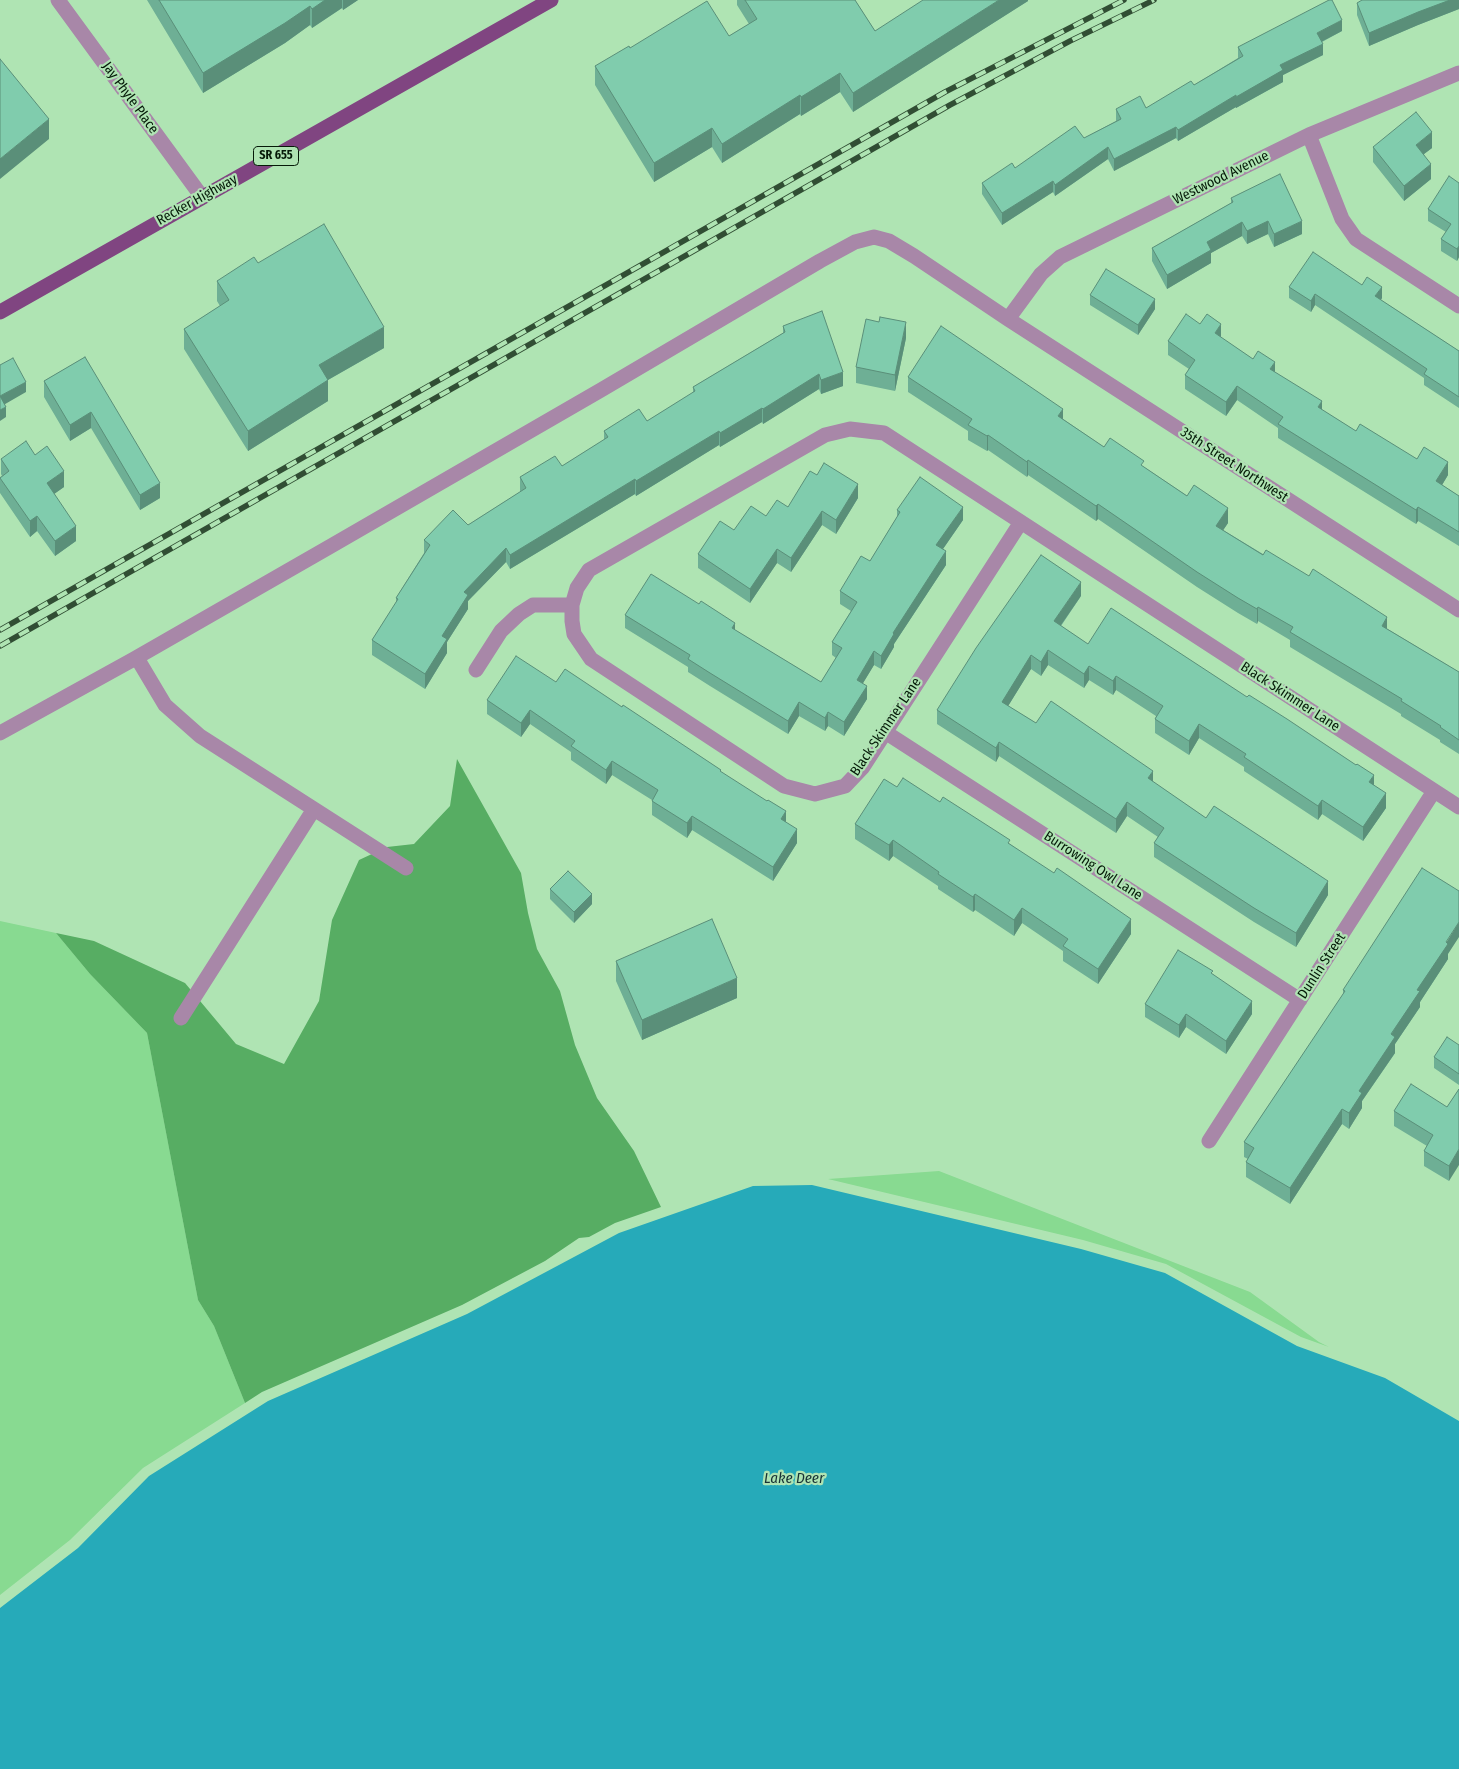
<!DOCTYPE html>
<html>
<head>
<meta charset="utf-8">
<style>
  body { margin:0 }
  canvas { display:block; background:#afe4b3 }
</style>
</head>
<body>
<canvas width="1459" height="1769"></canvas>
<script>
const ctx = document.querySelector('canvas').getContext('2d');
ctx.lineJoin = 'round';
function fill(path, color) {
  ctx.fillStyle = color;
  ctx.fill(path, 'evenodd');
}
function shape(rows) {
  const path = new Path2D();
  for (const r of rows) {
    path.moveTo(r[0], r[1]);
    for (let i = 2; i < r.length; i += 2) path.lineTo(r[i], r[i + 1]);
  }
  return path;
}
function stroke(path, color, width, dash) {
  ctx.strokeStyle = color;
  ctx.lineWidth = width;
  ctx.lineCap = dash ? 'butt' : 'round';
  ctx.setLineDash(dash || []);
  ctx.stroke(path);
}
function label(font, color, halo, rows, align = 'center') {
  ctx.font = font + ' "Fira Sans Condensed",sans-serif';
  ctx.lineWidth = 4.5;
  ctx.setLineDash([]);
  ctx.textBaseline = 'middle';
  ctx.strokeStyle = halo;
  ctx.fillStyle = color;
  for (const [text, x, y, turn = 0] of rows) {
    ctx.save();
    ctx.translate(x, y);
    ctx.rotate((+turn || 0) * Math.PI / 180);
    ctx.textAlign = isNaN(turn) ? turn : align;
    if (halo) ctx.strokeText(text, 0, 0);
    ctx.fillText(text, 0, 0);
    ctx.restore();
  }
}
const green = shape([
  [0,921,56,933,90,974,147,1033,198,1300,214,1326,245,1403,143,1468,70,1540,0,1595],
  [939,1171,1250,1292,1319,1342,1329,1347,1301,1337,1166,1264,1083,1240,828,1179]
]);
const forest = shape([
  [457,759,521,873,528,913,537,949,560,991,575,1045,597,1098,634,1151,661,1207,615,1223,589,1237,579,1238,545,1261,462,1305,262,1392,245,1403,214,1326,198,1300,147,1033,90,974,56,933,94,941,185,983,236,1044,284,1064,319,1001,332,920,359,860,387,847,414,844,450,806]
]);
const water = shape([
  [812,1185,1081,1249,1165,1273,1297,1346,1385,1378,1459,1421,1459,1769,0,1769,0,1608,78,1548,149,1476,268,1401,467,1314,619,1233,753,1186]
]);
const minor = shape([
  [58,0,202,197],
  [1309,135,1342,219,1356,239,1459,306],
  [1008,319,1041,274,1060,257,1309,135,1459,73],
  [572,605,572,621,574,634,591,659,784,786,815,794,845,786,863,767,1021,522],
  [137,658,165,705,200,736,406,868],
  [476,670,501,631,519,614,533,605,572,605,577,588,589,570,825,435,850,429,884,433,1459,807],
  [885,732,1300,1000],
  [0,733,134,659,331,546,601,390,820,261,855,242,874,237,889,241,914,256,1008,319,1459,610],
  [181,1018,314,809],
  [1209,1141,1434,791]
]);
const major = shape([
  [0,312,551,0]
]);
const rail = shape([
  [0,630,945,92,1124,0],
  [0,646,950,105,1070,41,1154,0]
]);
const wall = shape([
  [147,0,358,0,343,10,342,8,312,28,310,25,285,43,203,93],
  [737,0,855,0,875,31,1028,0,1028,1,853,112,840,92,801,116,800,114,722,163,712,147,654,182,595,85,595,66,630,48,729,36,749,24,737,5],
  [1459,0,1459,9,1418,25,1369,46,1357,15,1357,3],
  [1342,31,1322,42,1323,55,1283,75,1283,82,1236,108,1236,107,1178,141,1176,138,1114,171,1108,159,1055,196,1053,192,1002,225,982,194,982,183,1084,138,1116,121,1116,109,1146,108,1194,85,1238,58,1238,47],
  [1373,147,1432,148,1424,154,1431,179,1404,201,1373,162],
  [1459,183,1459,257,1457,261,1441,251,1441,239,1446,232,1428,221,1428,209],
  [1231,198,1302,234,1274,247,1268,234,1247,244,1242,236,1211,253,1211,263,1167,289,1152,261,1152,248,1231,203],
  [258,263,384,348,328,380,328,401,248,451,184,349,184,329,220,306,217,301,217,281],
  [1289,287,1382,298,1381,300,1459,351,1459,408,1424,385,1424,378,1315,305,1311,312,1289,298],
  [1090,295,1155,309,1138,335,1090,305],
  [1200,324,1253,359,1275,372,1322,410,1356,431,1417,459,1448,475,1442,485,1459,496,1459,546,1418,521,1416,524,1278,438,1278,428,1237,400,1226,416,1185,389,1185,375,1189,369,1168,355,1168,341],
  [783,326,843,386,821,394,819,389,763,424,762,422,720,447,719,445,636,496,635,494,510,569,506,562,468,601,468,609,447,642,447,653,425,689,372,655,372,640,396,603,396,598,424,553,424,540,468,525,520,492,520,477,562,466,604,440,604,431,647,421,693,393,693,387,783,333],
  [906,338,895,391,856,383,856,367],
  [85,357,160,498,140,510,91,428,70,441,44,397,44,381],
  [908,377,1063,419,1104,447,1144,467,1228,523,1223,530,1459,672,1459,754,1440,742,1440,740,1401,716,1401,714,1290,647,1290,640,1258,621,1257,624,1238,613,1197,587,1098,519,1096,521,1028,475,1027,477,988,450,987,451,968,440,968,431,908,392],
  [35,455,64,487,54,494,76,541,55,556,37,531,30,537,0,493,0,477,2,476,1,474,1,459],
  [817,475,858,498,836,534,822,525,791,572,777,563,750,603,698,568,698,554,734,530,788,507],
  [897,510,963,520,943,549,946,565,894,644,894,647,881,669,874,665,863,683,867,699,844,736,828,726,825,731,799,716,788,734,710,686,688,672,688,667,625,628,625,615,735,630,821,682,836,658,832,655,832,642,851,611,840,604,840,591,870,561,897,517],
  [1081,596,1061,626,1088,644,1374,786,1386,808,1363,841,1322,814,1318,820,1244,771,1244,767,1199,738,1189,755,1155,733,1155,719,1156,716,1116,690,1113,695,1089,680,1084,688,1048,665,1041,676,1031,669,1008,706,1036,723,1153,782,1206,818,1328,895,1296,947,1254,922,1154,857,1154,843,1158,837,1127,816,1116,833,999,756,996,762,937,724,937,710],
  [556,682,622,707,721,772,786,822,797,843,773,881,692,830,687,838,652,815,652,800,612,775,606,784,571,760,571,752,530,724,521,737,487,714,487,700],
  [897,787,940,802,1010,844,1131,934,1098,984,1063,961,1063,951,1022,923,1014,936,975,910,973,912,938,889,938,886,893,856,889,861,855,839,855,824],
  [550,889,592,904,574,923,550,899],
  [1448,954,1448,959,1420,1002,1420,1007,1395,1044,1395,1053,1362,1101,1362,1108,1349,1129,1342,1124,1290,1204,1246,1177,1246,1162,1248,1159,1244,1157,1244,1142,1343,995,1343,990],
  [616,961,737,998,642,1040,616,981],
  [1213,974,1252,1014,1226,1054,1186,1027,1179,1038,1145,1017,1145,1004],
  [1459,1045,1459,1085,1434,1068,1434,1057],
  [1459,1089,1449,1181,1424,1166,1424,1151,1427,1146,1394,1126,1394,1111,1447,1107]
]);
const shadedWall = shape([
  [325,0,342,0,342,8,312,28,312,9],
  [343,0,358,0,343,10],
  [999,0,1028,0,1028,1,853,112,853,93],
  [1450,0,1459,0,1459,9,1418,25,1369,46,1369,33,1418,12],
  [310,6,310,25,285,43,203,93,203,73],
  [1342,20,1342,31,1317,44,1317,33],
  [1323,44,1323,55,1283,75,1283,82,1236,108,1236,97,1280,65],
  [840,73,840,92,801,116,801,97],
  [800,95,800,114,722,163,722,144],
  [1236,95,1236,107,1178,141,1178,130],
  [49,119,49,139,0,179,0,159],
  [1176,127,1176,138,1114,171,1114,159],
  [712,128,712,147,654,182,654,163],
  [1432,132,1432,148,1416,160,1416,145],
  [1108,147,1108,159,1055,196,1055,185],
  [1431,164,1431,179,1404,201,1404,186],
  [1053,181,1053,192,1002,225,1002,213],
  [1268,221,1268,234,1247,244,1247,231],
  [1302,221,1302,234,1274,247,1274,234],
  [1242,222,1242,236,1211,253,1211,263,1167,289,1167,275,1207,242],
  [1459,246,1459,257,1457,261,1457,249],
  [1382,287,1382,298,1375,307,1375,296],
  [1315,294,1315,305,1311,312,1311,301],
  [1155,299,1155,309,1138,335,1138,325],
  [906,322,906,338,895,391,895,375],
  [1221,324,1221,338,1215,333],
  [384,327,384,348,319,385,319,365],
  [1275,362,1275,376,1270,369],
  [843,372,843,386,821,394,821,380],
  [819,374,819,389,763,424,763,409],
  [328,380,328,401,248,451,248,431],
  [26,382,26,392,0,407,0,396],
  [1237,386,1237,400,1226,416,1226,402],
  [1322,401,1322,415,1318,407],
  [6,407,6,417,0,421,0,410],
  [762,408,762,422,720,447,720,433],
  [1063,409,1063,424,1058,416],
  [91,412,91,428,70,441,70,425],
  [719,431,719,445,636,496,636,481],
  [988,435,988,450,987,451,987,436],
  [1028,460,1028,475,1027,477,1027,462],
  [1448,462,1448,475,1436,495,1436,481],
  [64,471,64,487,47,499,47,483],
  [635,479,635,494,510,569,510,555],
  [160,483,160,498,140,510,140,495],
  [858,484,858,498,836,534,836,520],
  [1098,504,1098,519,1096,521,1096,506],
  [963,507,963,520,936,559,936,545],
  [1418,507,1418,521,1416,524,1416,510],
  [1228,508,1228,523,1216,541,1216,526],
  [822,511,822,525,791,572,791,558],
  [37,516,37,531,30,537,30,521],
  [76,526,76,541,55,556,55,541],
  [506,548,506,562,468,601,468,609,447,642,447,653,425,689,425,674,442,636,464,592],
  [777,549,777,563,750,603,750,589],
  [946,551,946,565,894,644,894,647,881,669,881,656,893,633],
  [1081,582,1081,596,1054,635,1054,621],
  [1258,607,1258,621,1257,624,1257,609],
  [1387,617,1387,632,1382,626],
  [735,623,735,636,732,628],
  [1048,650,1048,665,1041,676,1041,662],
  [874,651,874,665,857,693,857,680],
  [1031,655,1031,669,1002,716,1002,702],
  [1089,666,1089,680,1084,688,1084,674],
  [1116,676,1116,690,1113,695,1113,681],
  [867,686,867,699,844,736,844,722],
  [799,702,799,716,788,734,788,721],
  [530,710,530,724,521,737,521,723],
  [828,712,828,726,825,731,825,718],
  [1199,724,1199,738,1189,755,1189,741],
  [999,742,999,756,996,762,996,748],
  [612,761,612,775,606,784,606,770],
  [1153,771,1153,785,1148,778],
  [1374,775,1374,789,1369,782],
  [1386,793,1386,808,1363,841,1363,827],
  [1322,800,1322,814,1318,820,1318,806],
  [1127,802,1127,816,1116,833,1116,819],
  [786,811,786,825,781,819],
  [692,816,692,830,687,838,687,823],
  [797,829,797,843,773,881,773,867],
  [893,840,893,856,889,861,889,845],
  [1328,881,1328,895,1296,947,1296,933],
  [592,894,592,904,574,923,574,912],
  [975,894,975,910,973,912,973,897],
  [1022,908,1022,923,1014,936,1014,920],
  [1131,919,1131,934,1098,984,1098,969],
  [1459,922,1459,937,1448,954,1448,959,1420,1002,1420,1007,1395,1044,1395,1053,1362,1101,1362,1108,1349,1129,1349,1113,1359,1091,1417,990],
  [737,978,737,998,642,1040,642,1020],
  [1252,1001,1252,1014,1226,1054,1226,1041],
  [1186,1014,1186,1027,1179,1038,1179,1025],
  [1342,1109,1342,1124,1290,1204,1290,1188],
  [1459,1149,1459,1165,1449,1181,1449,1166]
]);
const building = shape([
  [159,0,325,0,312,9,310,6,285,23,203,73,159,0],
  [745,0,855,0,875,31,923,0,999,0,853,93,840,73,801,97,800,95,722,144,712,128,654,163,595,66,629,46,630,48,707,1,729,36,757,19,745,0],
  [1329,0,1332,0,1342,20,1317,33,1323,44,1280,65,1283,70,1236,97,1236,95,1178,130,1176,127,1114,159,1108,147,1055,185,1053,181,1002,213,982,183,1012,163,1015,168,1075,126,1084,138,1121,119,1116,109,1140,96,1146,108,1191,81,1194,85,1243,56,1238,47,1329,0],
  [1362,0,1450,0,1418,12,1369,33,1357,3,1362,0],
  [0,59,49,119,0,159,0,59],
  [1416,112,1432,132,1416,145,1431,164,1404,186,1373,147,1416,112],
  [1280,174,1302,221,1274,234,1268,221,1247,231,1242,222,1207,242,1211,250,1167,275,1152,248,1233,202,1231,198,1280,174],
  [1449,176,1459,183,1459,246,1457,249,1441,239,1451,224,1428,209,1449,176],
  [324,224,384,327,319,365,328,380,248,431,184,329,229,300,217,281,254,257,258,263,324,224],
  [1313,252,1362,285,1367,277,1382,287,1375,296,1459,351,1459,397,1424,374,1427,369,1315,294,1311,301,1289,287,1313,252],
  [1106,269,1155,299,1138,325,1090,295,1106,269],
  [822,311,843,372,821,380,819,374,763,409,762,408,720,433,719,431,636,481,635,479,510,555,506,548,464,592,468,595,442,636,447,639,425,674,372,640,398,599,396,598,430,545,424,540,453,510,468,525,526,488,520,477,555,456,562,466,608,437,604,431,639,409,647,421,695,391,693,387,785,332,783,326,822,311],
  [1186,314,1200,324,1207,314,1221,324,1215,333,1253,359,1258,351,1275,362,1270,369,1322,401,1318,407,1356,431,1360,424,1417,459,1424,447,1448,462,1436,481,1459,496,1459,532,1418,507,1416,510,1278,424,1283,417,1237,386,1226,402,1185,375,1195,360,1168,341,1186,314],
  [880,317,906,322,895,375,856,367,866,319,879,322,880,317],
  [941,326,1063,409,1058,416,1104,447,1110,438,1144,461,1141,465,1187,496,1194,485,1228,508,1216,526,1263,555,1266,550,1309,576,1313,569,1387,617,1382,626,1459,672,1459,740,1440,727,1441,726,1401,701,1402,699,1290,632,1293,627,1258,607,1257,609,1238,598,1197,572,1098,504,1096,506,1028,460,1027,462,988,435,987,436,968,425,972,419,908,377,941,326],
  [85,357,160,483,140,495,91,412,70,425,44,381,85,357],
  [13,358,26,382,0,396,6,407,0,410,0,365,13,358],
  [26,441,35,455,47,446,64,471,47,483,76,526,55,541,37,516,30,521,0,478,9,471,1,459,26,441],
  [824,463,858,484,836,520,822,511,791,558,777,549,750,589,698,554,720,521,734,530,751,506,766,516,777,500,788,507,810,471,817,475,824,463],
  [920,477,963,507,936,545,946,551,893,633,894,634,881,656,874,651,857,680,867,686,844,722,828,712,825,718,799,702,788,721,710,673,688,659,690,655,625,615,651,574,699,604,701,601,735,623,732,628,821,682,842,648,832,642,857,602,840,591,861,556,870,561,900,512,897,510,920,477],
  [1041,555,1081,582,1054,621,1088,644,1111,608,1247,697,1249,695,1287,719,1356,765,1357,764,1374,775,1369,782,1386,793,1363,827,1322,800,1318,806,1244,757,1246,754,1199,724,1189,741,1155,719,1163,706,1116,676,1113,681,1089,666,1084,674,1048,650,1041,662,1031,655,1002,702,1036,723,1051,701,1153,771,1148,778,1206,818,1214,806,1328,881,1296,933,1254,908,1154,843,1164,828,1127,802,1116,819,999,742,996,748,937,710,976,648,1041,555],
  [516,656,556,682,565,669,622,707,623,705,721,770,720,771,767,801,768,800,786,811,781,819,797,829,773,867,692,816,687,823,652,801,658,790,612,761,606,770,571,746,575,741,530,710,521,723,487,700,516,656],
  [903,778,940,802,943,797,1010,840,1008,843,1054,873,1057,868,1131,919,1098,969,1063,946,1068,939,1022,908,1014,920,975,894,973,897,938,874,939,872,893,840,889,845,855,824,884,779,897,787,903,778],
  [1422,868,1459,891,1459,922,1446,942,1448,944,1417,990,1420,991,1391,1034,1395,1037,1359,1091,1362,1093,1349,1113,1342,1109,1290,1188,1246,1162,1254,1148,1244,1142,1345,991,1343,990,1422,868],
  [568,871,592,894,574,912,550,889,568,871],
  [712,919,737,978,642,1020,616,961,712,919],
  [1178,950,1213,971,1211,973,1252,1001,1226,1041,1186,1014,1179,1025,1145,1004,1178,950],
  [1447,1037,1459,1045,1459,1074,1434,1057,1447,1037],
  [1411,1084,1447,1107,1459,1089,1459,1149,1449,1166,1424,1151,1433,1135,1394,1111,1411,1084]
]);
const shields = [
  [276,156,45]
];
const shieldNames = [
  ["SR 655",276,156]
];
const streetNames = [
  ["Jay Phyle Place",130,98,54],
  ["Westwood Avenue",1221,178,-26],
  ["Recker Highway",197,200,-29],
  ["35th Street Northwest",1234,465,33],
  ["Black Skimmer Lane",1290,697,33],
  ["Black Skimmer Lane",886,727,-56],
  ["Burrowing Owl Lane",1093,866,33],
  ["Dunlin Street",1322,966,-57]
];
const waterNames = [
  ["Lake Deer",794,1479]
];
fill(green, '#88da91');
fill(forest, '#57ad63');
fill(water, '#26aab9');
stroke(minor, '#a887a8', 15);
stroke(major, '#804581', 15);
stroke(rail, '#314e34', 5.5);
stroke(rail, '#afe4b3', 4, [11]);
fill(wall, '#6eaf95');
fill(shadedWall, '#5a8f79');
fill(building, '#80ccad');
stroke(building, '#5a8f79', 1);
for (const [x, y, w] of shields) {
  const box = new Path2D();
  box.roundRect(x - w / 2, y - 9.5, w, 19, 4);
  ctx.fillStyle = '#afe4b3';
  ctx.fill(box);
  stroke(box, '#051a08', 1);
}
label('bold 12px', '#051a08', null, shieldNames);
label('14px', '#051a08', '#afe4b3', streetNames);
label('italic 15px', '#173135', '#afe4b3', waterNames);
</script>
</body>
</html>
